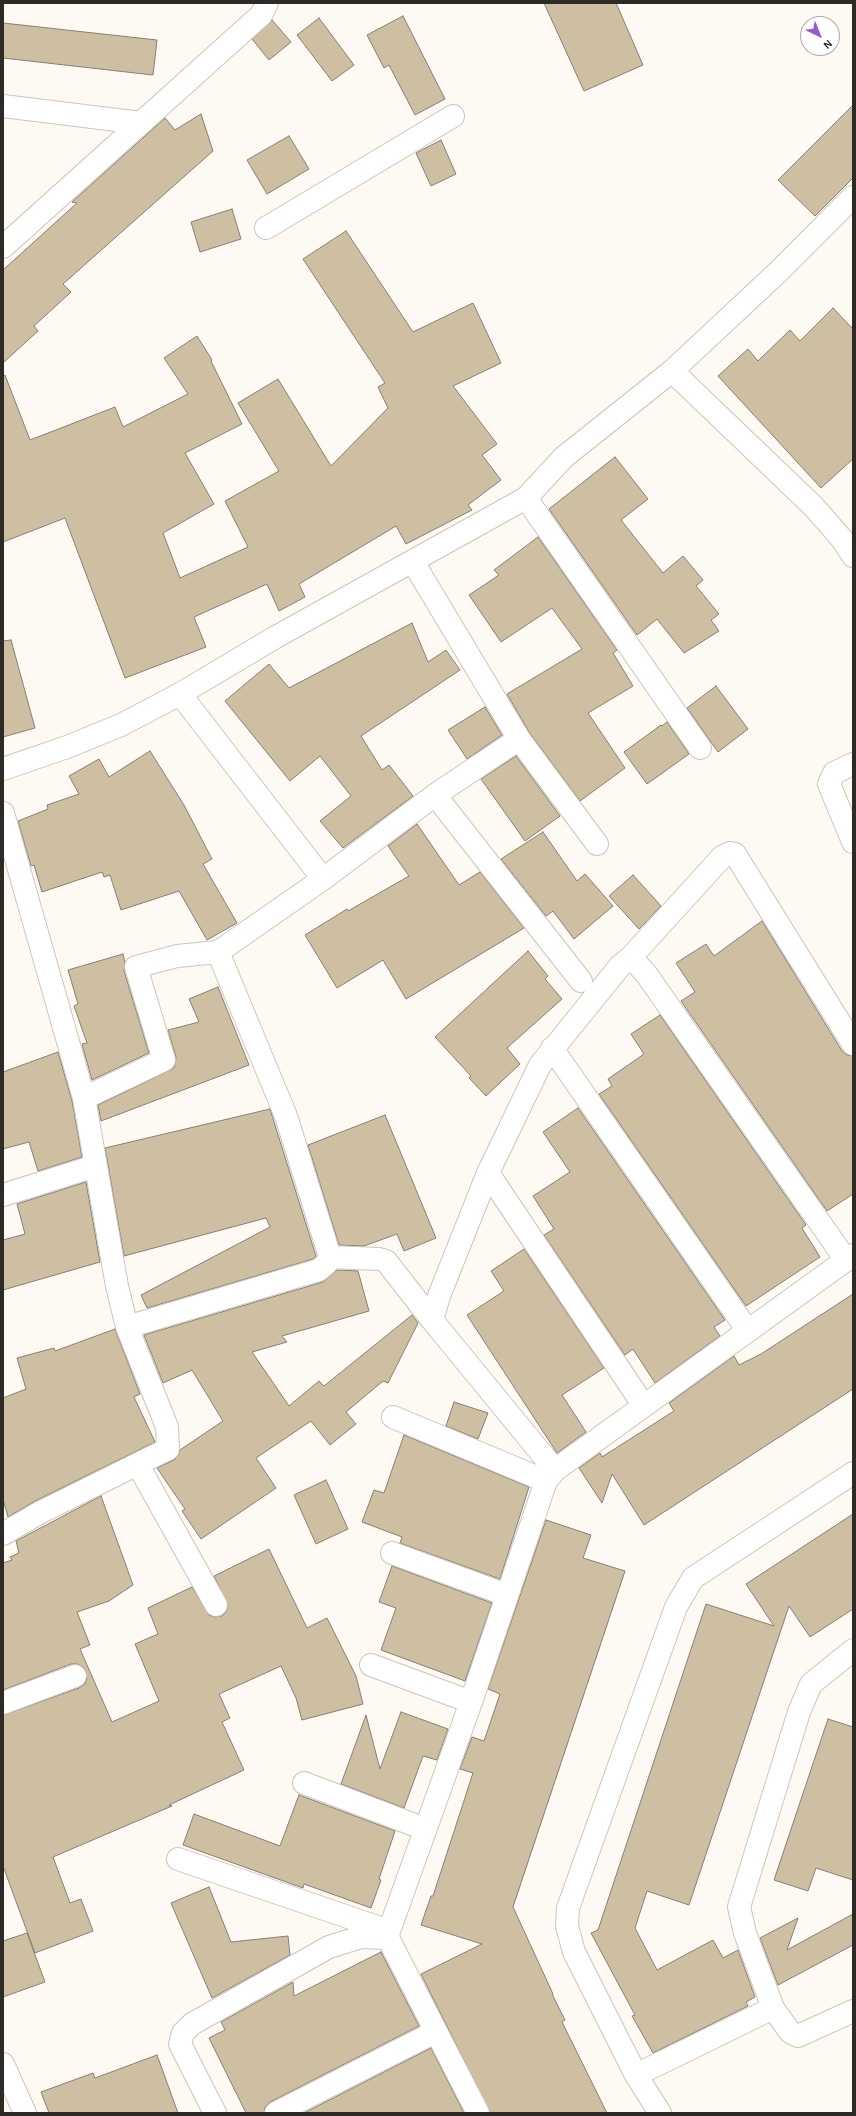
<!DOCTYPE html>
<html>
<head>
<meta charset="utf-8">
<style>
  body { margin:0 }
  #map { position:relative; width:856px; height:2116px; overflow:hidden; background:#fefaf3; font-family:"Alegreya Sans",sans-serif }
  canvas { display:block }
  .frame { position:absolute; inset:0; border:4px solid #2e2b27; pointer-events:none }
  .north { position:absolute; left:800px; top:16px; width:40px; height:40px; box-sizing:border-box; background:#fff; border:1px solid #abaaa9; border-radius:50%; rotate:137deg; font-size:11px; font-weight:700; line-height:16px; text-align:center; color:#2e2b27 }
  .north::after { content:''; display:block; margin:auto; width:14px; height:18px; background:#9a59cf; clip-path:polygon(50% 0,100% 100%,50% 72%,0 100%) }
</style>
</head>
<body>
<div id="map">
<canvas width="856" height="2116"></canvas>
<div class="frame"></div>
<div class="north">N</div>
</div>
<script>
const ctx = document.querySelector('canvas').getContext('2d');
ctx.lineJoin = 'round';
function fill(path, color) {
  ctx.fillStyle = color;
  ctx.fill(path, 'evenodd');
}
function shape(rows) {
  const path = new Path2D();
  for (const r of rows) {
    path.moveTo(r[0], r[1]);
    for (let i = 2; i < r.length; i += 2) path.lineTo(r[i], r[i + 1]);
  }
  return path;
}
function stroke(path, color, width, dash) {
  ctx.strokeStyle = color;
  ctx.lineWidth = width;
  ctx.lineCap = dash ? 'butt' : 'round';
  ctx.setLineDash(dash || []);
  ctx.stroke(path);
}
const building = shape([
  [544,3,616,3,643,65,584,91,544,3],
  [403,16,445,99,415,115,389,65,384,68,367,35,403,16],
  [319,18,354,65,332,81,297,35,319,18],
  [272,20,291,42,269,60,252,39,272,20],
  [3,23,157,40,153,75,3,58,3,23],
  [853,105,853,178,815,216,778,180,853,105],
  [201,114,213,151,63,284,71,292,34,326,38,331,3,363,3,270,77,203,72,202,165,118,175,130,201,114],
  [289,136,309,169,267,194,247,160,289,136],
  [441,140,456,174,431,186,416,153,441,140],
  [232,209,241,239,200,252,191,222,232,209],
  [346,231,413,332,473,303,501,363,453,386,497,444,482,455,501,480,468,505,472,510,406,544,396,526,299,584,305,597,279,611,267,584,194,617,206,647,125,678,65,518,3,542,3,376,5,375,30,440,115,407,123,427,188,394,164,358,197,336,212,360,211,361,242,424,185,453,214,504,163,533,180,578,248,547,225,501,279,471,238,403,278,379,331,466,388,408,378,387,385,383,303,259,346,231],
  [833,308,853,329,853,459,821,488,718,376,748,349,758,361,790,330,800,341,833,308],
  [615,457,648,499,621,520,663,573,683,556,703,580,696,586,719,614,711,620,719,631,684,653,657,619,637,635,549,509,615,457],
  [538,537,617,650,613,653,633,686,588,713,625,768,580,801,529,732,507,694,582,649,552,608,501,642,469,595,499,575,494,570,538,537],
  [412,623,428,662,446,650,460,670,361,736,382,770,389,765,413,796,343,848,320,821,351,796,320,756,290,781,225,701,269,664,289,688,412,623],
  [11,640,35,728,3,737,3,641,11,640],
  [716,686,748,729,718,752,687,708,716,686],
  [485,707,502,735,467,759,448,730,485,707],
  [667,722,689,754,647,784,624,752,661,725,662,726,667,722],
  [150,751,184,805,212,859,203,864,237,923,207,940,179,891,121,910,110,875,104,877,102,872,42,892,34,865,31,866,18,821,48,809,47,805,79,794,69,776,99,759,109,777,150,751],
  [516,756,560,816,525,841,481,779,516,756],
  [417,824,459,885,480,872,524,928,406,999,383,960,337,988,305,935,347,909,348,911,409,876,388,846,417,824],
  [543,832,577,881,585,874,613,906,574,939,553,911,546,916,501,859,543,832],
  [633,875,661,906,639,929,609,896,633,875],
  [762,921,842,1051,847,1055,853,1056,853,1194,827,1211,681,1001,695,992,676,963,706,944,714,956,762,921],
  [528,951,548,976,545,979,562,999,507,1048,520,1064,486,1096,469,1078,471,1076,435,1037,528,951],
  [123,954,125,962,124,971,149,1053,92,1080,82,1044,87,1043,74,1006,78,1004,68,970,123,954],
  [218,987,249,1065,101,1121,98,1105,174,1068,176,1057,168,1030,199,1022,189,999,218,987],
  [660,1015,806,1225,802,1228,820,1257,746,1306,599,1094,612,1086,608,1079,644,1054,631,1034,660,1015],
  [58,1052,72,1101,82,1157,38,1171,29,1142,3,1149,3,1072,58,1052],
  [578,1108,725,1320,714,1327,720,1336,655,1383,633,1349,625,1355,544,1235,554,1229,533,1196,570,1172,543,1132,578,1108],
  [270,1109,316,1256,313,1259,147,1308,141,1295,270,1227,266,1218,124,1256,105,1148,270,1109],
  [385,1115,436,1238,404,1251,397,1234,364,1246,339,1245,308,1145,385,1115],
  [86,1182,100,1262,3,1290,3,1240,25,1234,17,1204,86,1182],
  [524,1249,604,1368,562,1395,586,1432,557,1453,467,1315,504,1291,491,1271,524,1249],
  [337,1270,358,1271,369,1311,282,1336,287,1342,252,1352,289,1406,319,1381,324,1386,412,1315,418,1323,388,1383,383,1381,346,1412,356,1424,330,1445,311,1421,256,1458,276,1488,201,1539,182,1511,185,1509,157,1468,174,1460,178,1456,180,1450,223,1421,192,1370,163,1383,144,1335,323,1282,337,1270],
  [853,1294,853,1389,644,1525,612,1474,602,1503,579,1468,600,1453,602,1457,674,1411,669,1403,734,1356,739,1365,761,1354,853,1294],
  [115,1329,140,1394,134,1397,155,1442,35,1501,8,1517,3,1499,3,1398,26,1389,17,1358,54,1348,55,1351,115,1329],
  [454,1402,488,1413,478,1439,446,1426,454,1402],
  [404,1435,529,1487,500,1579,400,1543,402,1537,362,1522,374,1490,384,1493,404,1435],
  [326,1480,348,1529,316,1544,294,1495,326,1480],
  [101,1496,133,1585,109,1601,77,1612,90,1645,80,1649,112,1722,159,1701,135,1644,158,1634,148,1608,192,1587,209,1615,215,1617,222,1616,226,1612,228,1605,214,1576,269,1549,307,1628,327,1618,356,1676,363,1704,302,1720,296,1698,281,1666,219,1694,230,1718,222,1722,244,1770,169,1805,172,1806,53,1857,70,1903,81,1899,93,1931,35,1953,3,1866,3,1715,79,1688,85,1684,87,1678,83,1667,77,1664,71,1664,3,1690,3,1563,12,1560,10,1557,19,1553,16,1541,101,1496],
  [853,1514,853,1609,810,1637,789,1606,689,1905,647,1891,635,1928,657,1970,713,1940,723,1958,738,1950,755,1997,746,2002,748,2006,653,2053,632,2016,635,2015,591,1933,598,1930,706,1604,774,1626,746,1584,853,1514],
  [546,1520,591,1535,583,1558,625,1571,513,1907,553,1994,552,1994,565,2020,562,2022,607,2113,490,2113,421,1974,482,1944,421,1925,431,1896,433,1896,473,1773,460,1769,472,1737,484,1741,500,1694,488,1689,546,1520],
  [392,1566,492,1603,465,1681,381,1650,396,1608,379,1602,392,1566],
  [401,1712,448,1729,437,1760,423,1756,404,1808,341,1784,366,1715,380,1769,401,1712],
  [828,1719,853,1727,853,1880,816,1868,808,1891,774,1880,828,1719],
  [299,1795,395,1831,379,1879,381,1880,371,1908,304,1884,303,1888,183,1845,194,1814,280,1846,299,1795],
  [209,1887,231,1942,288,1936,290,1955,212,1998,171,1903,209,1887],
  [853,1914,853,1945,778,1985,760,1938,798,1918,787,1950,853,1914],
  [27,1933,45,1982,3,1997,3,1941,27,1933],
  [381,1952,419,2026,270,2102,265,2107,264,2113,246,2113,209,2038,225,2030,221,2022,293,1982,294,1996,381,1952],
  [431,2048,464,2113,304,2113,431,2048],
  [157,2055,178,2113,49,2113,41,2092,93,2073,95,2078,157,2055]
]);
const street = shape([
  [3,106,141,123],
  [266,228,453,116],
  [3,247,261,15,267,3],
  [672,371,814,507,842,539,853,556],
  [526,498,700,748],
  [180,694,323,879],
  [519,739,597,844],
  [853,764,834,773,829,784,853,842],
  [3,769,67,747,121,725,180,694,274,638,526,498,564,457,672,371,777,273,853,197],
  [435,795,581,981],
  [3,813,84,1098,117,1286,127,1327,167,1427,168,1449,41,1512,3,1534],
  [631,957,723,856,730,853,735,854,853,1044],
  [552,1048,748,1331],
  [84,1098,164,1060,136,967,177,956,218,952,323,879,435,795,519,739,413,562],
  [488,1173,644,1406],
  [3,1195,95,1166],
  [330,1257,379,1259,386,1261,432,1320],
  [127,1327,319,1270,326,1264,330,1257,286,1116,218,952],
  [393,1417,546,1481],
  [138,1465,216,1605],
  [555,1470,432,1320,439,1296,488,1173,540,1065,620,966,631,957,647,975,846,1260],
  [392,1553,507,1595],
  [853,1650,811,1684,799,1712,739,1907,745,1933,773,2008,790,2032,798,2036,853,2011],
  [371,1665,471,1702],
  [3,1703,75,1676],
  [304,1783,425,1829],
  [178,1859,389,1931],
  [3,2064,25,2113],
  [636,2075,773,2008],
  [215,2113,180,2044,183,2033,192,2024,329,1947,361,1937,388,1938],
  [276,2113,435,2032],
  [478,2113,388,1938,389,1931,471,1702,546,1481,555,1470,853,1255],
  [660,2113,636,2075,574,1952,567,1926,568,1908,676,1607,693,1578,853,1473]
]);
fill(building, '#cfbfa2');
stroke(building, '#857f74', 1);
stroke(street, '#ccc5ba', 24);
stroke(street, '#fff', 22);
</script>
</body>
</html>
